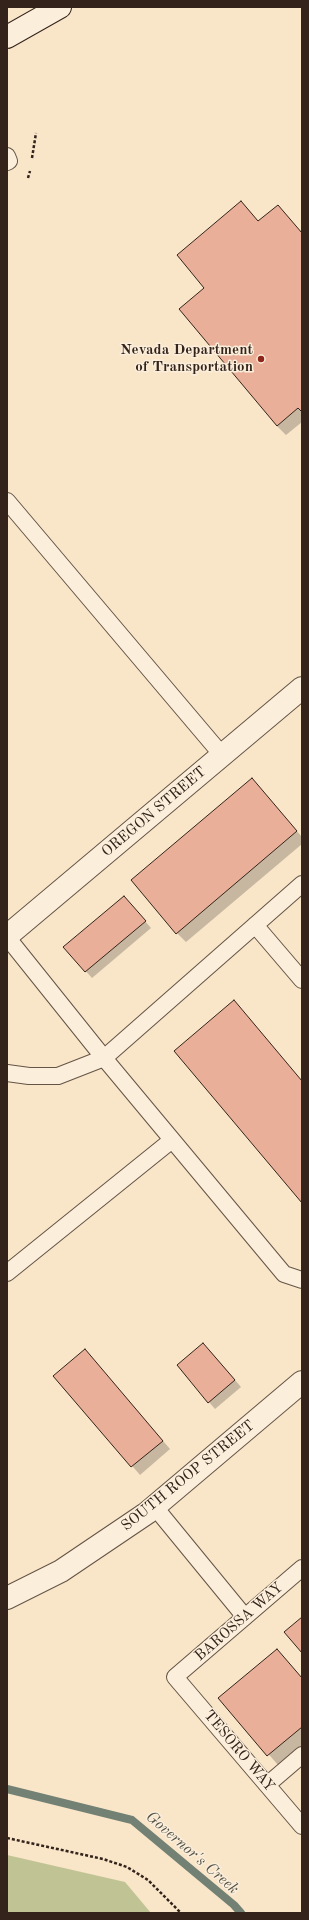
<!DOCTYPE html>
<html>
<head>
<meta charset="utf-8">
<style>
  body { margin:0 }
  #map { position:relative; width:309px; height:1920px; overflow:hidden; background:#f9e5c8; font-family:"Old Standard TT",serif }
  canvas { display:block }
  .frame { position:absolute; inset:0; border:8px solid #33231a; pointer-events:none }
</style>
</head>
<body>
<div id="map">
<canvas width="309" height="1920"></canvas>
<div class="frame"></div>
</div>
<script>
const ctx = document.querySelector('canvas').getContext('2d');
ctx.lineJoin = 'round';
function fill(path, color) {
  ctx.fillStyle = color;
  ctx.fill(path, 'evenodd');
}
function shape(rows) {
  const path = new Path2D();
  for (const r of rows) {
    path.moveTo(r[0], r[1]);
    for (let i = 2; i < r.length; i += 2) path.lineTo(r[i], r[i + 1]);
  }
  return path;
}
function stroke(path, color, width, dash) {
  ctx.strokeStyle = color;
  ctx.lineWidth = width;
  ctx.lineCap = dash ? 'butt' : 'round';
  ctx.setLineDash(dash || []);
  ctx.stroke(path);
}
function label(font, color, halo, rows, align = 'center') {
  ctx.font = font + ' "Old Standard TT",serif';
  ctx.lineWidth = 3;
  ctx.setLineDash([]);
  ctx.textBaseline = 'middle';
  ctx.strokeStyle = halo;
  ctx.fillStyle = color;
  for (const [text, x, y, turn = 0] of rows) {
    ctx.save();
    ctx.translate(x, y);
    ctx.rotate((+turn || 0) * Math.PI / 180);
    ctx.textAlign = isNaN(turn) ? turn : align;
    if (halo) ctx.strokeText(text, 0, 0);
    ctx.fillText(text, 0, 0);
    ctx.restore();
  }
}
const green = shape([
  [7,1855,125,1882,151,1913,7,1913]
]);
const shadow = shape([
  [241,203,259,222,278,206,302,233,302,422,286,435,277,426,206,288],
  [252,779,302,837,302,844,186,942,177,933],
  [130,904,151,928,92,978,64,947],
  [85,1350,170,1449,140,1475,55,1376],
  [210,1351,241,1387,215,1409,178,1366],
  [277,1650,302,1678,302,1745,278,1765,220,1698]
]);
const stream = shape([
  [7,1789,132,1820,234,1905,241,1913]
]);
const building = shape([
  [241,201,258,221,278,205,302,233,302,412,298,408,277,426,179,309,204,288,177,255,241,201],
  [252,778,297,831,176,934,131,880,252,778],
  [124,896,146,921,85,972,63,947,124,896],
  [234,1000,302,1081,302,1203,174,1051,234,1000],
  [203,1343,235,1380,208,1403,177,1365,203,1343],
  [85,1349,163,1441,131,1467,53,1376,85,1349],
  [302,1617,302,1653,284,1632,302,1617],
  [277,1649,302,1678,302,1727,267,1756,218,1698,277,1649]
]);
const path = shape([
  [32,158,36,133],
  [28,178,30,171],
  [7,1838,103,1859,127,1867,148,1880,181,1913]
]);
const service = shape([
  [7,156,9,161,7,162],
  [7,501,222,755],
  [255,925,302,980],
  [7,937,104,1058,302,884],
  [7,1073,29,1076,58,1076,104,1058,284,1274,302,1280],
  [7,1273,172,1140],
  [154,1506,245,1617],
  [302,1568,175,1677,302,1826],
  [267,1785,302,1755]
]);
const minor = shape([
  [7,936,302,688]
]);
const tertiary = shape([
  [7,1598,61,1571,147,1513,302,1382]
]);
const secondary = shape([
  [7,37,60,7]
]);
const markers = [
  [261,359,4,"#8f2418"]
];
const poiNames = [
  ["Nevada Department",253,350],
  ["of Transportation",253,367]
];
const streetNames = [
  ["OREGON STREET",154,812,-40],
  ["SOUTH ROOP STREET",188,1476,-39],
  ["BAROSSA WAY",239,1622,-41],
  ["TESORO WAY",239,1751,50]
];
const waterNames = [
  ["Governor's Creek",192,1853,41]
];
fill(green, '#c0c494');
fill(shadow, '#0003');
stroke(stream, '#738175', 8);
fill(building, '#e9af99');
stroke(building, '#33231a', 1);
stroke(service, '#645446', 18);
stroke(minor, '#645446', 24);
stroke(tertiary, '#645446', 24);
stroke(secondary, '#33231a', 24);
stroke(path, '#33231a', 2.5, [3, 2]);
stroke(service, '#fbeedb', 16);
stroke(minor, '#fbeedb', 22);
stroke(tertiary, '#fbeedb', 22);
stroke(secondary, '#fbeedb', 22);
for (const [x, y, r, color] of markers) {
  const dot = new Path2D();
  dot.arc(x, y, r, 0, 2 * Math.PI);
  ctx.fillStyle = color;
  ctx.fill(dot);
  stroke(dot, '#fbeedb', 1.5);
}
label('bold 15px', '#33231a', '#fbeedb', poiNames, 'right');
label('15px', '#33231a', '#fbeedb', streetNames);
label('italic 16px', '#535247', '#fbeedb', waterNames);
</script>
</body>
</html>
